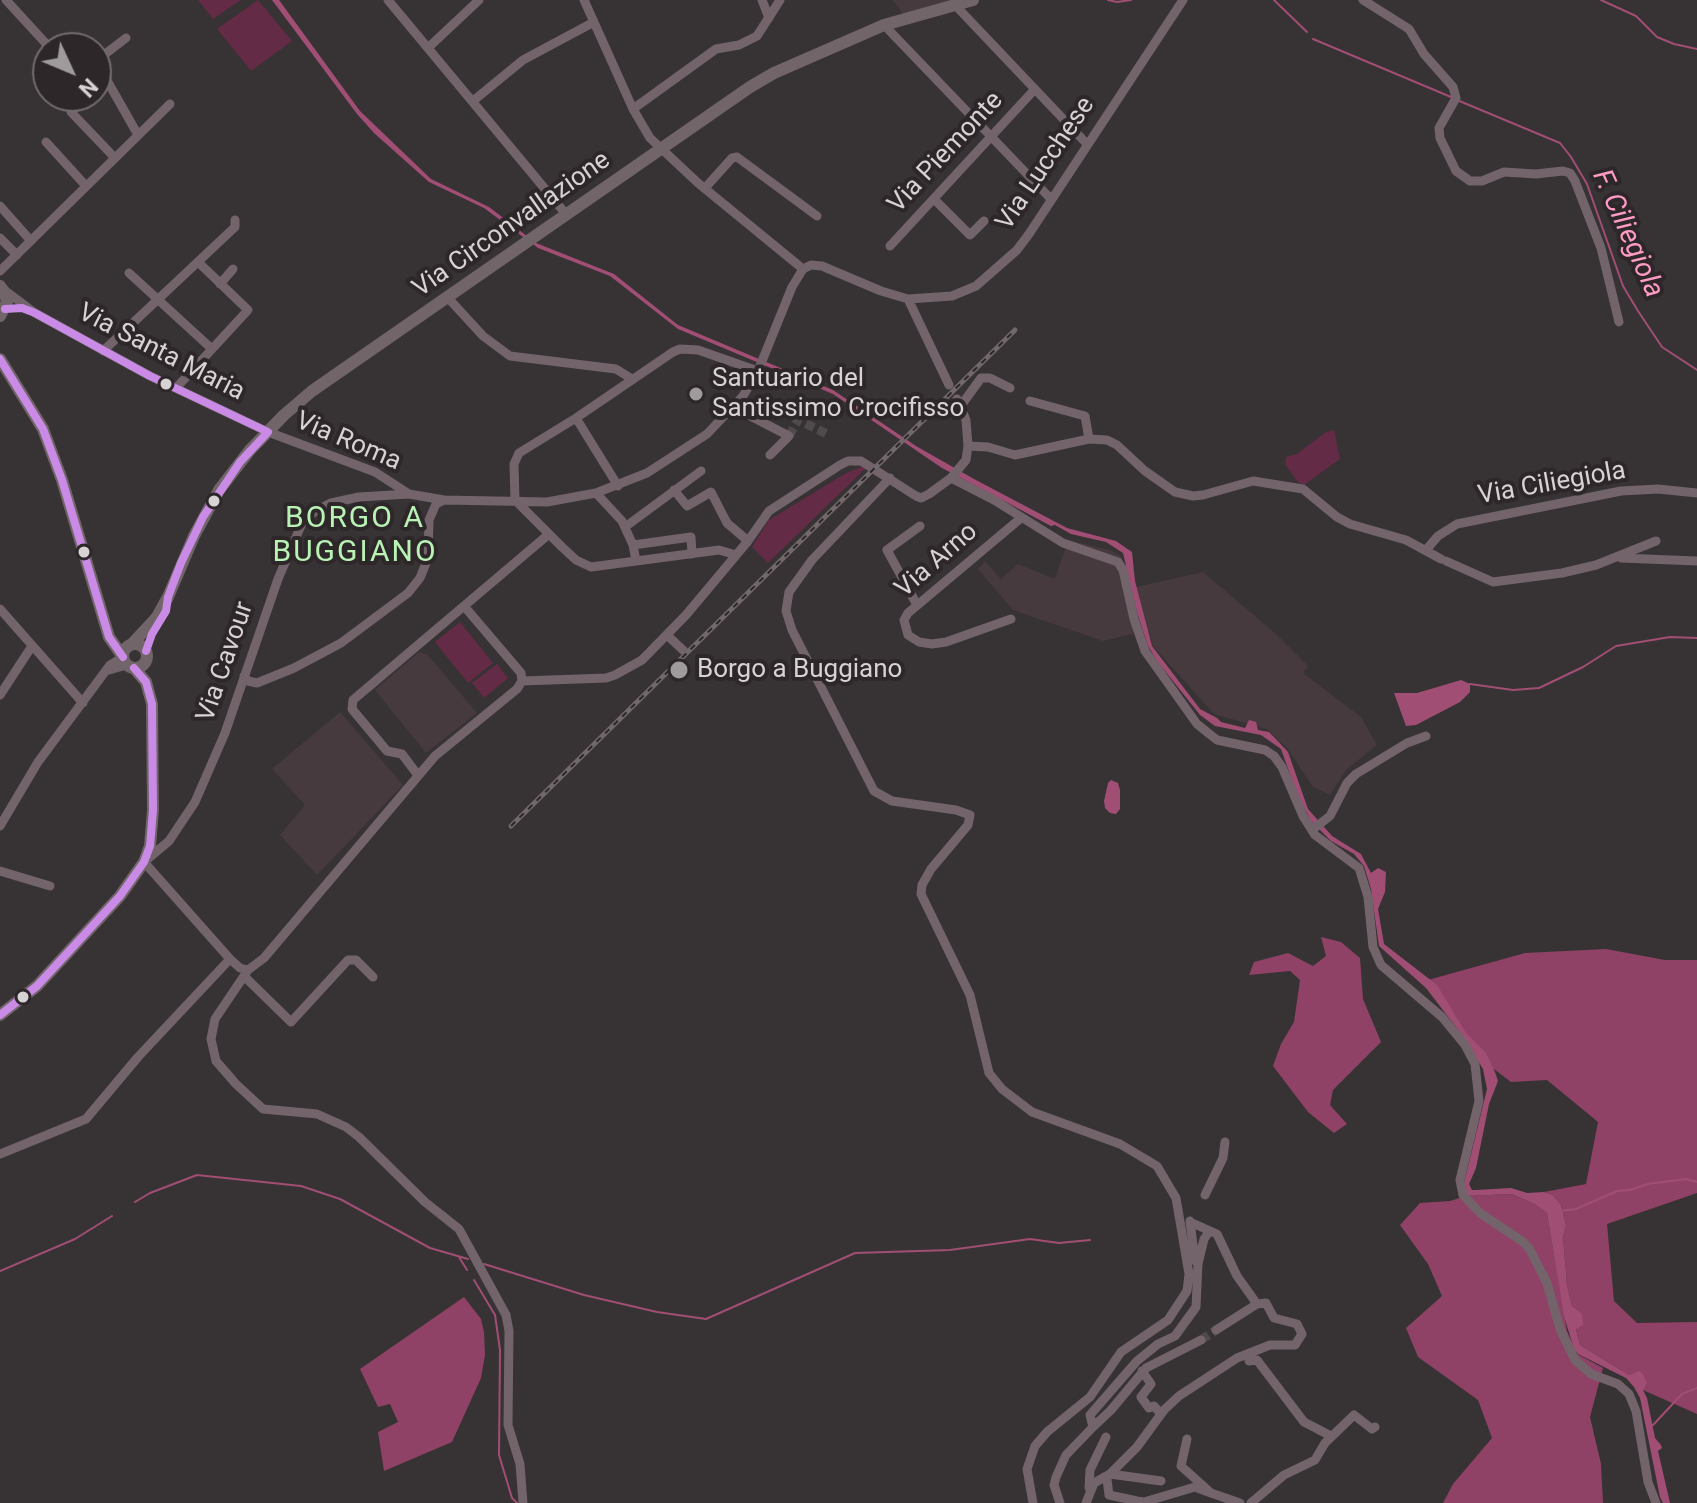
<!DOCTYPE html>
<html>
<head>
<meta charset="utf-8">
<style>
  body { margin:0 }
  #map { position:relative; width:1697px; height:1503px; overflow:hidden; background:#373234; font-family:Roboto,sans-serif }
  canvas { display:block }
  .north { position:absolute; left:32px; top:32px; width:80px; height:80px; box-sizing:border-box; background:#2e2729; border:2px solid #726b6d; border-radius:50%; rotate:134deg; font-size:22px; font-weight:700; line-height:32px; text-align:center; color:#d7d2d4 }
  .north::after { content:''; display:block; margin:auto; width:28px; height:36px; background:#9f9a9c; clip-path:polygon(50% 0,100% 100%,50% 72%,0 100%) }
</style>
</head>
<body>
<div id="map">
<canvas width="1697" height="1503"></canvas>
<div class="north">N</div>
</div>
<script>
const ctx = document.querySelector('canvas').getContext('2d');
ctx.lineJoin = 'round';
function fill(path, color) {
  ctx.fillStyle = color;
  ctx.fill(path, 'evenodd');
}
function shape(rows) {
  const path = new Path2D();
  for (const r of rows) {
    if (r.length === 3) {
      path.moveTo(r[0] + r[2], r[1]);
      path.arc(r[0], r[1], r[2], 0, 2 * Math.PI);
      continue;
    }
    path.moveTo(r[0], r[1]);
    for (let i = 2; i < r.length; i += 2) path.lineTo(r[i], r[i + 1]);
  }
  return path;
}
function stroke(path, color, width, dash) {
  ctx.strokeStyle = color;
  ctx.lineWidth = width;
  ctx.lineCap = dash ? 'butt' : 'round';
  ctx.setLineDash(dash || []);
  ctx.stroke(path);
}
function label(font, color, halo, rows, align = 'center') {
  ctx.font = font + ' Roboto,sans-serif';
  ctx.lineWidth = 8;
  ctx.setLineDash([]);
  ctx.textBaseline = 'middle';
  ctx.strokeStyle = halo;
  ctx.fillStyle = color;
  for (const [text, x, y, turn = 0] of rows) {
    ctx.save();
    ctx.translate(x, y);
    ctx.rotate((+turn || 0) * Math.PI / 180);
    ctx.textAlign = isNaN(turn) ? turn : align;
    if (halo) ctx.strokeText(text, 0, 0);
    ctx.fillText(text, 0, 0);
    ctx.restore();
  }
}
const built = shape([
  [893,0,962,0,907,19],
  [1068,540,1110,550,1121,556,1131,588,1203,572,1275,633,1308,666,1303,673,1361,717,1377,745,1346,770,1330,795,1313,787,1287,748,1267,729,1214,714,1153,646,1148,630,1103,641,1013,610,978,569,985,561,1001,579,1018,564,1055,579],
  [419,652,428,655,477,713,426,753,375,690],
  [340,712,403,785,317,875,280,835,305,805,272,769]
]);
const green = shape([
  [198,0,241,0,213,19],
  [258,0,292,41,251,71,217,29],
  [1334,430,1340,459,1304,485,1298,482,1285,464,1286,457,1297,454,1326,432],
  [861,467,866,468,768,563,752,547,769,520,846,473],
  [460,622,493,663,468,683,435,642],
  [497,664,508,678,484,698,472,683]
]);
const forest = shape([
  [1321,937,1341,942,1360,958,1363,999,1381,1042,1333,1090,1330,1105,1347,1124,1334,1133,1308,1112,1273,1066,1281,1044,1294,1022,1300,980,1290,971,1249,975,1254,962,1288,953,1313,966,1326,956],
  [1606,949,1665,960,1697,960,1697,1193,1607,1224,1614,1301,1637,1323,1697,1322,1697,1414,1643,1390,1635,1373,1629,1375,1580,1345,1576,1329,1582,1315,1572,1306,1567,1285,1563,1237,1566,1225,1561,1205,1553,1195,1544,1192,1586,1184,1598,1122,1547,1080,1511,1082,1482,1060,1428,980,1525,953],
  [1512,1194,1536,1205,1547,1213,1567,1331,1577,1354,1603,1368,1590,1417,1601,1464,1603,1503,1443,1503,1453,1484,1492,1438,1478,1400,1418,1357,1406,1328,1442,1296,1428,1264,1400,1225,1420,1203,1450,1201,1466,1196],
  [464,1297,481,1319,484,1332,485,1355,481,1378,452,1442,384,1471,378,1432,398,1422,390,1404,378,1407,360,1369]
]);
const water = shape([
  [272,0,279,0,360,111,431,179,489,207,536,243,614,274,678,325,833,390,916,446,974,479,1067,528,1116,541,1132,552,1135,581,1152,646,1200,709,1217,718,1221,722,1245,728,1249,720,1256,722,1258,730,1269,732,1275,738,1288,752,1308,809,1332,836,1361,854,1371,873,1378,868,1386,872,1385,892,1378,909,1384,944,1437,985,1466,1033,1486,1053,1495,1072,1498,1081,1489,1104,1476,1168,1469,1184,1472,1190,1476,1190,1511,1188,1527,1193,1544,1192,1553,1195,1561,1205,1566,1225,1563,1237,1567,1285,1572,1306,1582,1314,1583,1325,1576,1329,1580,1345,1629,1375,1639,1371,1643,1374,1647,1383,1643,1390,1647,1398,1655,1438,1661,1445,1662,1448,1658,1451,1670,1503,1663,1503,1660,1497,1640,1398,1634,1387,1626,1378,1578,1354,1574,1349,1564,1316,1547,1213,1536,1205,1512,1194,1466,1196,1464,1183,1487,1089,1483,1069,1462,1035,1426,988,1379,946,1371,889,1364,866,1354,854,1331,841,1311,821,1297,794,1281,749,1261,735,1215,726,1200,715,1157,661,1148,646,1137,612,1123,553,1106,542,1071,534,1055,525,1051,526,942,468,833,394,678,329,610,276,538,248,484,208,429,182,374,133,357,114],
  [1461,680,1470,684,1470,692,1460,702,1416,725,1406,726,1394,693,1417,693],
  [1111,780,1118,783,1120,790,1120,809,1116,814,1110,813,1105,808,1104,801,1108,783]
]);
const stream = shape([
  [1108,0,1117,2,1131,0],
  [1274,0,1307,32],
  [1601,0,1636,16,1657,37,1674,44,1697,49],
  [1313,39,1451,97],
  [1457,100,1560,143,1571,157,1587,184,1623,286,1638,311,1662,347,1697,370],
  [1470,684,1513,690,1539,688,1583,667,1616,646,1670,637,1697,638],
  [135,1202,150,1193,197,1175,301,1186,340,1199,430,1248,468,1259],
  [1560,1211,1576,1209,1617,1191,1630,1190,1648,1184,1686,1179,1697,1182],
  [459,1257,467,1270],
  [484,1264,584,1295,657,1312,706,1319,855,1253,950,1250,1030,1239,1059,1243,1090,1240],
  [0,1271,75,1239,112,1216],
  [474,1280,495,1315,500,1350,499,1455,512,1498,517,1503],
  [1653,1425,1682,1394,1697,1388]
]);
const minorTunnel = shape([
  [789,436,798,420,827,434],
  [1201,1340,1216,1330]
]);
const minor = shape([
  [6,0,50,48],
  [388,0,565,213],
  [584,0,633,109,650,138,698,183,803,269],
  [762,0,769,18],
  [1363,0,1409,29,1424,54,1453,87,1456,98,1439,128,1440,138,1456,171,1470,181,1482,181,1504,172,1536,174,1563,171,1570,173,1575,181,1601,248,1619,322],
  [956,6,1087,144],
  [884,25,1051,199],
  [126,38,96,61,138,135],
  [429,47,479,0],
  [89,96,71,112,115,158],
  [473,101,523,60,594,22],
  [633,109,716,49,739,45,757,36,780,0],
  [46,142,86,186],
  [705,188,732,158,737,157,817,216],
  [934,199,970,235,984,221],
  [0,206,31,241],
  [0,238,17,255],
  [890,246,1035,89],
  [803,269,811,265,822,266,881,291,908,299,952,296,976,286,1017,250,1029,234,1183,0],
  [0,271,170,104],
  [129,273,212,349],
  [220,284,233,269],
  [3,289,35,313,150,376,268,432,375,472,409,494],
  [908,299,949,385],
  [450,300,483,336,510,356,616,369,632,379],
  [103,351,235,227,235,220],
  [177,387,248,310,198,262],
  [1030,401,1085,416,1089,439],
  [733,407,789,436,770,455],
  [960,407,981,378,990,378,1010,388],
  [576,418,618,486],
  [968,446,988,447,1015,455,1089,439,1107,440,1117,445,1145,471,1175,492,1193,496,1203,495,1253,481,1303,489,1337,517,1350,524,1406,540,1441,559],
  [890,478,812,560,789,592,786,611,792,630,874,791,892,801,956,810,970,815,968,825,931,869,922,885,921,894,970,995,989,1073,1002,1089,1032,1112,1120,1144,1157,1166,1176,1198,1189,1274,1187,1291,1168,1320,1121,1352,1090,1397,1047,1432,1035,1446,1027,1469,1033,1503],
  [951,478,994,500,1063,543,1118,562,1123,570,1134,619,1145,651,1197,724,1217,740,1265,750,1274,756,1282,767,1303,816,1315,835,1359,868,1368,897,1373,947,1381,965,1442,1017,1465,1045,1475,1064,1479,1101,1460,1180,1463,1195,1480,1213,1522,1241,1529,1248,1547,1283,1560,1329,1575,1360,1591,1374,1618,1384,1629,1394,1636,1411,1648,1482,1656,1503],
  [674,490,687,506,711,492,727,523,748,541],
  [596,493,622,521,633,545],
  [515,500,514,464,519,453,576,418,673,352,680,349,698,350,758,371],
  [515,500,562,547,576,560,591,567,719,550,736,555],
  [625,527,701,471],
  [1426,550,1438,536,1457,524,1621,491,1658,489,1697,493],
  [1621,558,1697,561],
  [636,561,633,545,691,537,692,554],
  [1446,561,1493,582,1562,573,1596,565,1656,541],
  [917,605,887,550,920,526],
  [464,606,521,673,522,681],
  [0,609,83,703],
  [1011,619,946,642,932,644,919,642,908,635,904,620,908,613,1021,518],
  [668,636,684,651],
  [109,670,127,665],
  [244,676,248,681,257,683,294,668,341,643,408,593,420,578,428,558,429,520,436,504,444,500],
  [522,681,606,678,615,675,642,660,686,615,748,541,769,511,840,465,848,461,861,461,916,496,921,498,929,494,951,478,966,460,968,446,966,420,957,399],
  [0,695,32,646],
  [417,774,402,754,387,751,352,709,353,700,549,534],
  [0,826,38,762,110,665,123,657],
  [1312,830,1330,816,1347,783,1356,774,1407,743,1426,736],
  [0,871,50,886],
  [248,970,240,968,230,959,144,862,169,841,195,802,225,733,278,579,303,521,317,510,331,503,359,497,409,494,444,500,547,502,596,493,647,473,707,434,743,396,758,371,792,287,803,269],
  [248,970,215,1019,211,1039,216,1061,236,1084,263,1109,317,1114,346,1127,359,1137,425,1202,459,1229,506,1315,509,1331,508,1425,520,1464,523,1503],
  [248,970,264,958,435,756,517,689,522,681],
  [245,977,291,1022,348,960,356,960,373,977],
  [0,1154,86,1119,138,1057,230,959],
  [1205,1195,1223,1158,1225,1142],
  [1190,1221,1195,1261],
  [1190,1222,1217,1234,1237,1276,1257,1304],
  [1249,1361,1257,1360,1304,1422,1331,1436],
  [1142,1371,1151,1384,1141,1397,1149,1408,1154,1406,1161,1414],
  [1093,1427,1111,1410,1146,1368,1201,1340],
  [1187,1439,1181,1466,1211,1493,1240,1503],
  [1110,1474,1161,1481],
  [1104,1477,1107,1479,1109,1495,1137,1501,1144,1502,1195,1487,1211,1493],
  [1089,1488,1090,1470,1106,1437],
  [1060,1503,1054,1485,1056,1477,1066,1455,1093,1427,1090,1415,1137,1361,1158,1344,1175,1336,1196,1307,1198,1264,1204,1239,1209,1232],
  [1086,1503,1094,1483,1110,1474,1137,1447,1164,1410,1179,1396,1237,1358,1270,1345,1295,1345,1302,1334,1297,1324,1274,1318,1266,1303,1257,1304,1216,1330],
  [1251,1503,1284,1475,1315,1460,1325,1443,1354,1415,1372,1429,1375,1427]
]);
const major = shape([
  [0,286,5,293,7,302,0,316],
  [0,359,43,429,62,480,109,637,123,657],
  [132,644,157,617,168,597,194,536,219,490,250,450,284,415,312,391,750,87,774,73,884,25,973,0],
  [135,656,12],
  [0,1015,37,986,120,896,144,862,150,846,153,810,152,704,146,682,134,668]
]);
const rail = shape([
  [511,826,1015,330]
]);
const bus1 = shape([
  [5,309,22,308,35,313,150,376,268,432,240,462,203,517,181,563,168,597,166,611,152,634,146,651],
  [0,359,43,429,62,480,109,637,123,657],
  [0,1015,37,986,120,896,144,862,150,846,153,810,152,704,146,682,134,668]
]);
const markers = [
  [166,384,7,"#d7d2d4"],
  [696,394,8,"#9f9a9c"],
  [214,501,7,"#d7d2d4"],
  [84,552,7,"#d7d2d4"],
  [679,670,10,"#9f9a9c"],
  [23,997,7,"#d7d2d4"]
];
const streetNames = [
  ["Via Piemonte",946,153,-47],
  ["Via Lucchese",1046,164,-56],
  ["Via Circonvallazione",512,225,-35],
  ["Via Santa Maria",161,353,27],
  ["Via Roma",348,442,23],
  ["Via Ciliegiola",1552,484,-10],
  ["Via Arno",937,561,-41],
  ["Via Cavour",226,662,-71]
];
const poiNames = [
  ["Santuario del",712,379],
  ["Santissimo Crocifisso",712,409],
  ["Borgo a Buggiano",697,670]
];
const waterNames = [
  ["F. Ciliegiola",1627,234,66]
];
const quarterNames = [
  ["BORGO A",355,519],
  ["BUGGIANO",355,553]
];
fill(built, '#463a3f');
fill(green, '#642b46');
fill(forest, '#904266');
fill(water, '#a14e74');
stroke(stream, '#a14e74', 2);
stroke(minorTunnel, '#4f4a4c', 9, [9, 4.5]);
stroke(minor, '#72646a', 9);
stroke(major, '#72656a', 12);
stroke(rail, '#70686b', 5);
stroke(rail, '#2e2729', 2, [6]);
stroke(bus1, '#ca8be6', 8);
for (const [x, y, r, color] of markers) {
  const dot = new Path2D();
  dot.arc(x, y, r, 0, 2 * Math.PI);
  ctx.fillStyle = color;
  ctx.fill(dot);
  stroke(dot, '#2e2729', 3);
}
label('26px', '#d7d2d4', '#2e2729', streetNames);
label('26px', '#d7d2d4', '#2e2729', poiNames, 'left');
label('italic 28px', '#fe9cc6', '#2e2729', waterNames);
ctx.letterSpacing = '2px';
label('30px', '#b9f2b5', '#2e2729', quarterNames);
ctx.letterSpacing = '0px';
</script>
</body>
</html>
